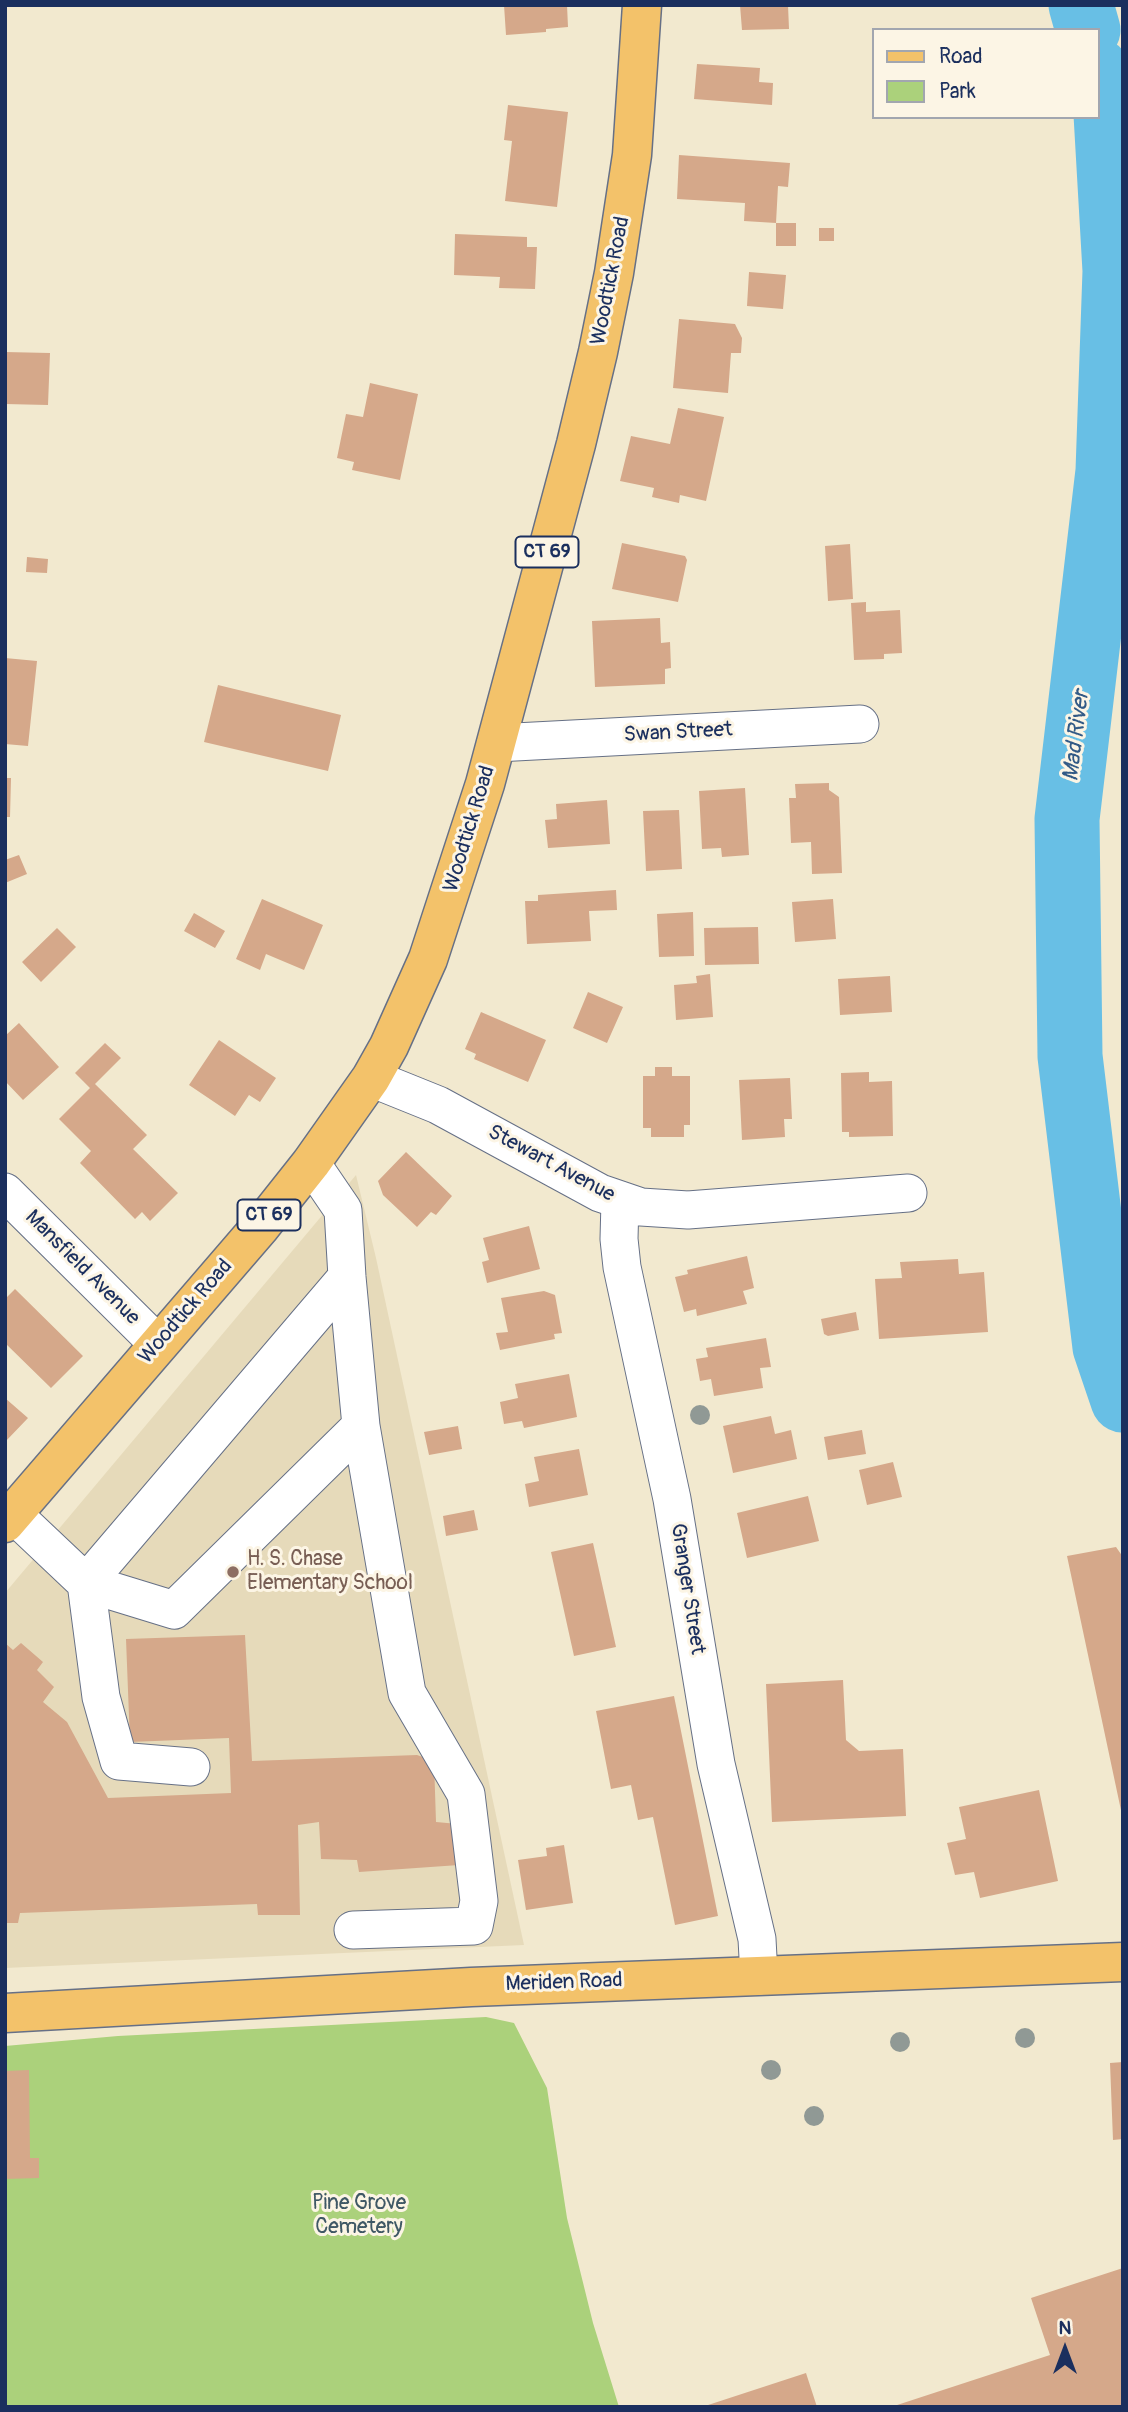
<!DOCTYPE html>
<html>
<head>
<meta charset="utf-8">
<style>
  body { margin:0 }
  #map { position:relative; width:1128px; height:2412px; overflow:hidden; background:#f2e9cf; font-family:Pangolin,sans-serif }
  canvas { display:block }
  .frame { position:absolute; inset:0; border:7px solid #1b2f5e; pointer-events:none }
  .legend { position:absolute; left:872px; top:28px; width:228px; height:91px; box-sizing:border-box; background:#fcf5e5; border:2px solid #a2a6af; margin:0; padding:9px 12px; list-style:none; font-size:21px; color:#1b2f5e }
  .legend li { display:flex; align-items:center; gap:14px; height:35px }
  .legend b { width:35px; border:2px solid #a2a6af }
  .north { position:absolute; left:1030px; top:2314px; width:70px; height:70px; -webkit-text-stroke:5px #fcf5e5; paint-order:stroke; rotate:0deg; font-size:19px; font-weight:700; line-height:28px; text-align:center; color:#1b2f5e }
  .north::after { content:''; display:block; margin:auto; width:24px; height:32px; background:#1b2f5e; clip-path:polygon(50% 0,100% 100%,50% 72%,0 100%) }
</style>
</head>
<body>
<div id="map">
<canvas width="1128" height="2412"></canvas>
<div class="frame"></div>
<ul class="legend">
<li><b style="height:9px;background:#f3c26a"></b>Road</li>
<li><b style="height:19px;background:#abd17b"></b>Park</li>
</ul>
<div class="north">N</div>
</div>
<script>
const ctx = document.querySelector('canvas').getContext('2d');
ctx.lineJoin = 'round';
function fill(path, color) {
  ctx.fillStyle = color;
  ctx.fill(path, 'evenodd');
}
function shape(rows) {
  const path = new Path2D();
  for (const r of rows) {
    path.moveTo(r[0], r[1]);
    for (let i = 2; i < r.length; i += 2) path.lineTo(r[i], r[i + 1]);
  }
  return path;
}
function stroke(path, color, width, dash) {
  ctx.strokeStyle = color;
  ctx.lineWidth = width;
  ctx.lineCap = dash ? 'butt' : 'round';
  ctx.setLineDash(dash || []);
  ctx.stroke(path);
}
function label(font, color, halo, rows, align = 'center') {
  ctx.font = font + ' Pangolin,sans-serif';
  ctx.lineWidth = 6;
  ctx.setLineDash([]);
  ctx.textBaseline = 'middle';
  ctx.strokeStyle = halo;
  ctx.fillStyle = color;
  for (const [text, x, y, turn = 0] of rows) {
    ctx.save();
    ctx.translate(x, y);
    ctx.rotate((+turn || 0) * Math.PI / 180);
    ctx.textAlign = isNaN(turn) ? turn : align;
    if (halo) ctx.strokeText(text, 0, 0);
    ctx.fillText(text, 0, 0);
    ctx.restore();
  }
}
const built = shape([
  [356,1175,376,1258,524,1945,5,1968,5,1593]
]);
const green = shape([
  [486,2017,514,2023,547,2088,567,2218,593,2323,619,2407,5,2407,5,2046,118,2036]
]);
const river = shape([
  [1081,5,1088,30],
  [1098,71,1105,97,1115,271,1108,471,1067,819,1070,1056,1105,1347,1123,1400]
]);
const building = shape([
  [504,5,567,5,568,27,546,29,546,32,506,35],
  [740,5,788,5,789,29,742,30],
  [697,64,760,68,759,82,773,83,772,105,694,99],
  [508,105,568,112,557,207,505,201,512,141,504,140],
  [679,155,790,163,788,187,778,186,776,223,796,223,796,246,776,246,776,223,744,221,745,203,677,199],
  [819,228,834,228,834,241,819,241],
  [455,234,527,237,527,247,537,247,535,289,499,288,500,277,454,275],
  [749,272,786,275,783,309,747,306],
  [679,319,735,324,742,338,741,353,731,353,728,393,673,388],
  [5,352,50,353,48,405,5,404],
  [370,383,418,394,400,480,352,470,354,462,337,458,346,414,363,417],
  [678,408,724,417,706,501,680,495,679,503,652,497,654,488,620,481,631,436,670,444],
  [622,543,685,556,687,560,678,602,612,589],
  [850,544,853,599,828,601,825,546],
  [27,557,48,559,47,573,26,572],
  [866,602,866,612,900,610,902,653,884,654,884,659,854,660,851,603],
  [660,618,661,643,670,642,671,668,665,669,665,684,595,687,592,621],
  [5,658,37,661,28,746,5,744],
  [218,685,341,715,328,771,204,742],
  [5,778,11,778,10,817,5,817],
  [829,783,829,790,839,797,842,873,812,874,811,842,791,843,789,798,796,798,795,784],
  [745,788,749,855,722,857,721,848,702,849,699,791],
  [607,800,610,844,548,848,545,820,557,819,556,804],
  [679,810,682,869,646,871,643,811],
  [19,855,27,874,5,883,5,860],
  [616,890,617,910,589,911,591,941,527,944,525,901,538,901,538,895],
  [262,899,323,925,304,970,266,954,260,970,236,959],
  [833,899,836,939,795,942,792,902],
  [693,912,694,956,659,957,657,914],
  [194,913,225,931,215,948,184,931],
  [758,927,759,964,705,965,704,928],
  [57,928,76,947,41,982,22,962],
  [710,974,713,1017,676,1020,674,985,697,983,696,976],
  [890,976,892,1012,840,1015,838,979],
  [588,992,623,1007,607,1043,573,1028],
  [481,1012,546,1040,528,1082,474,1059,476,1054,465,1049],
  [19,1023,59,1067,23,1100,5,1081,5,1036],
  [219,1040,276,1078,260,1102,249,1095,235,1116,189,1085],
  [105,1043,121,1058,95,1084,147,1135,133,1149,178,1193,150,1221,142,1212,135,1219,80,1163,91,1151,59,1119,90,1088,75,1073],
  [655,1067,672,1067,672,1076,690,1076,690,1125,684,1125,684,1137,651,1137,651,1128,643,1128,643,1076,655,1076],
  [869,1072,869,1082,892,1081,893,1136,849,1137,849,1132,842,1132,841,1073],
  [790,1078,792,1119,784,1119,785,1137,742,1140,739,1080],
  [406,1152,452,1196,436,1215,431,1212,417,1227,383,1195,378,1181],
  [529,1226,540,1269,487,1283,482,1262,489,1260,483,1238],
  [747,1256,754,1288,743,1291,747,1304,697,1316,696,1309,684,1312,675,1277,688,1274,687,1270],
  [958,1259,959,1274,984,1272,988,1332,879,1339,875,1279,902,1278,900,1262],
  [15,1289,83,1356,51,1388,5,1343,5,1299],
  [544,1291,555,1295,562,1333,554,1334,555,1339,500,1350,496,1333,508,1332,501,1298],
  [856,1312,859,1330,828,1336,824,1334,821,1319],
  [766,1338,771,1367,760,1368,763,1388,714,1396,711,1379,700,1381,696,1359,708,1357,706,1348],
  [569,1374,577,1417,524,1428,522,1421,504,1424,500,1402,518,1398,515,1384],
  [5,1398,28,1418,5,1442],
  [771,1416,775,1434,791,1430,797,1459,733,1473,723,1426],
  [458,1426,462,1449,429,1455,424,1432],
  [862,1430,866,1454,828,1460,824,1437],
  [579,1449,588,1495,529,1507,525,1484,539,1481,534,1457],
  [893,1462,902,1497,867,1505,859,1470],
  [808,1496,819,1541,747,1558,737,1513],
  [474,1510,478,1530,446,1536,443,1516],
  [593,1543,616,1647,574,1656,551,1552],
  [1116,1547,1123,1557,1122,1815,1067,1556],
  [245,1635,252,1761,417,1755,434,1761,436,1822,458,1824,459,1865,359,1872,357,1860,321,1859,319,1822,298,1825,300,1915,258,1915,257,1904,20,1913,18,1923,5,1923,5,1643,13,1650,21,1643,43,1662,37,1670,54,1687,43,1702,67,1722,108,1798,231,1793,229,1738,130,1742,126,1639],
  [843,1680,846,1740,859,1751,903,1749,906,1816,772,1822,766,1684],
  [674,1696,718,1916,675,1925,653,1817,638,1820,631,1785,611,1789,596,1711],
  [1039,1790,1058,1881,980,1898,974,1872,955,1875,947,1843,966,1839,959,1807],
  [564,1845,573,1903,526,1910,518,1860,547,1856,546,1848],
  [1123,2062,1123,2139,1113,2140,1110,2063],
  [29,2070,30,2158,39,2158,39,2178,5,2179,5,2071],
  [1123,2268,1123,2407,891,2407,1050,2355,1031,2298],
  [806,2373,817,2407,705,2407,705,2406]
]);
const minor = shape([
  [496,743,860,724],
  [371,1078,438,1105,600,1193,641,1207,688,1210,908,1193],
  [5,1192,158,1344],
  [620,1201,619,1239,622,1267,672,1499,716,1764,757,1939,759,1976],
  [13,1514,86,1583,174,1610,361,1426,347,1277,343,1210,311,1163],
  [191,1767,119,1761,101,1697,86,1583,347,1277],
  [353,1930,474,1926,479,1901,466,1794,407,1693,361,1426]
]);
const major = shape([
  [5,1523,261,1226,311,1163,371,1078,389,1046,428,959,485,784,576,444,598,352,614,273,632,155,642,5],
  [5,2013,471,1987,1123,1962]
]);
const trees = [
  [700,1415],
  [1025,2038],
  [900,2042],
  [771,2070],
  [814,2116]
];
const markers = [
  [233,1572,7,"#8d6e63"]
];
const shields = [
  [547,552,63],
  [269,1215,63]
];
const shieldNames = [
  ["CT 69",547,552],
  ["CT 69",269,1215]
];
const streetNames = [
  ["Woodtick Road",611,281,-79],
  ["Swan Street",678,733,-3],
  ["Woodtick Road",470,829,-73],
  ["Stewart Avenue",551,1164,28],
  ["Mansfield Avenue",82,1268,45],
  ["Woodtick Road",186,1312,-49],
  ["Granger Street",687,1589,81],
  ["Meriden Road",564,1983,-2]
];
const educationNames = [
  ["H. S. Chase",247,1560],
  ["Elementary School",247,1584]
];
const parkNames = [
  ["Pine Grove",359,2204],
  ["Cemetery",359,2228]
];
const waterNames = [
  ["Mad River",1077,736,-83]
];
fill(built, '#e6daba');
fill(green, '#abd17b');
stroke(river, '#68bfe5', 65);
fill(building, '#d5a88a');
stroke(minor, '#667086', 39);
stroke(major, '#667086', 41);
stroke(minor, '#fff', 37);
stroke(major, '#f3c26a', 38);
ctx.fillStyle = '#909995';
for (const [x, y] of trees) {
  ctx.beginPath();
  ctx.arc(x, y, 10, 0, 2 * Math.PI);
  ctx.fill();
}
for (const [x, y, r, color] of markers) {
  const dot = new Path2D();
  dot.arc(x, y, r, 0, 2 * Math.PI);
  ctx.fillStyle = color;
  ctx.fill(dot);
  stroke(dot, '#fcf5e5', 2.5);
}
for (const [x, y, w] of shields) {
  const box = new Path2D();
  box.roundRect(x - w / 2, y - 15.5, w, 31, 5);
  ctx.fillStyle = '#fcf5e5';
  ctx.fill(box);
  stroke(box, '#1b2f5e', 2);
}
label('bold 19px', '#1b2f5e', null, shieldNames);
label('21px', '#1b2f5e', '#fcf5e5', streetNames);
label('21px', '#785e54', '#fcf5e5', educationNames, 'left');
label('21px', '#3f5865', '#fcf5e5', parkNames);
label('italic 23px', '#325a86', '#fcf5e5', waterNames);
</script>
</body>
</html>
